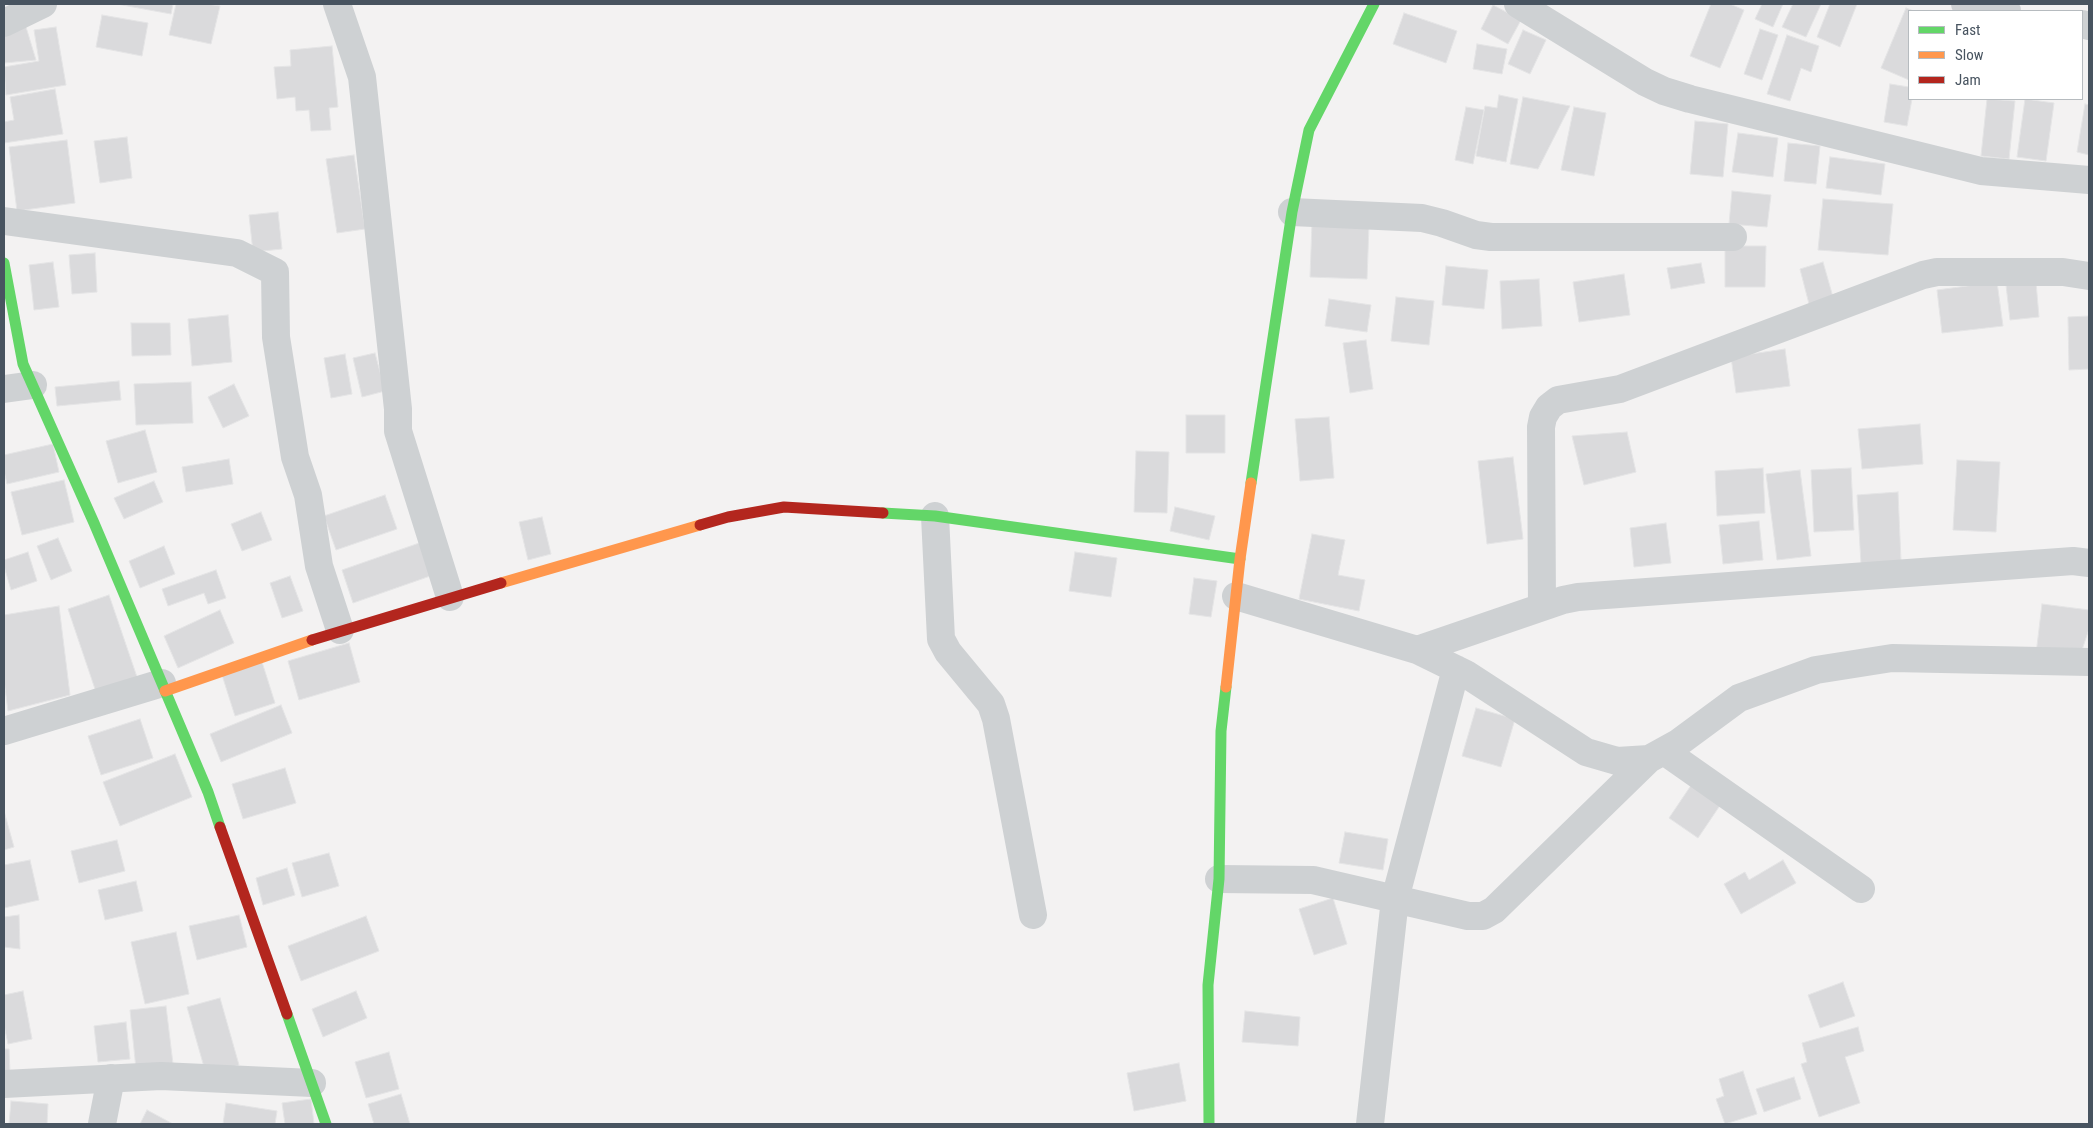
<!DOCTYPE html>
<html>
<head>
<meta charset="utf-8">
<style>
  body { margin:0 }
  #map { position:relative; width:2093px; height:1128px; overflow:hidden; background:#f3f2f2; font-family:"Roboto Condensed",sans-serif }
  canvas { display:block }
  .frame { position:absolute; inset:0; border:5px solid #485460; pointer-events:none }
  .legend { position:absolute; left:1908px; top:10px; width:175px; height:90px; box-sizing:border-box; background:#fff; border:1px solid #b6bbbf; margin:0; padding:6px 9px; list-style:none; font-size:15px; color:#485460 }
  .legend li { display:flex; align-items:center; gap:10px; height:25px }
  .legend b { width:25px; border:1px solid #b6bbbf }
</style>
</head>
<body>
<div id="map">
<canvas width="2093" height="1128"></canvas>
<div class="frame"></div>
<ul class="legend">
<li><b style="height:6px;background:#63d668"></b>Fast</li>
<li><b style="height:6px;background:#ff974d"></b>Slow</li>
<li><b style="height:6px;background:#b3261e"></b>Jam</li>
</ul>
</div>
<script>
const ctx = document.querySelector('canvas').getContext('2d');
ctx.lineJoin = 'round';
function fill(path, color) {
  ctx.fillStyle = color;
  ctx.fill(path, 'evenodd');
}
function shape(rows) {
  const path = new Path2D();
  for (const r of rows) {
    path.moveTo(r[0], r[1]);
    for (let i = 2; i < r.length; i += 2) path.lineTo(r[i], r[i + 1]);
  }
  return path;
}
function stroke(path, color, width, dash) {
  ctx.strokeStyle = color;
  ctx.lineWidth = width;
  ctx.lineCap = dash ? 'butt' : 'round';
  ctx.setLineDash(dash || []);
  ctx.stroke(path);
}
const building = shape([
  [117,4,173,4,171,14,117,4],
  [176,4,207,4,220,6,211,44,169,35,176,4],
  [1711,4,1730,4,1744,10,1720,68,1690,56,1711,4],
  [1762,4,1783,4,1773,27,1755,19,1762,4],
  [1793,4,1821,4,1806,37,1782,27,1793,4],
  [1830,4,1857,4,1840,47,1817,37,1830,4],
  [1493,5,1521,20,1508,44,1481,29,1493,5],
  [1906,8,1914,11,1909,11,1909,80,1881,68,1906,8],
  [1404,13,1457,31,1446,63,1393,44,1404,13],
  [102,15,148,23,142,56,96,47,102,15],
  [26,27,36,60,4,63,4,35,26,27],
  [56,27,66,85,6,95,4,67,39,61,34,30,56,27],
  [1760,29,1778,35,1762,80,1744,74,1760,29],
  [1523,30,1546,40,1530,74,1508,64,1523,30],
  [1787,35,1819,46,1811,72,1801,68,1790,101,1767,94,1787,35],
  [1477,44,1507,49,1502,74,1473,69,1477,44],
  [332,46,338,107,329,108,331,130,311,131,309,110,296,111,295,97,277,99,274,67,291,66,290,50,332,46],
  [1890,84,1909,87,1909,99,1912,99,1907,126,1884,122,1890,84],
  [55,89,63,134,4,143,4,122,14,120,10,97,55,89],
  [1499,95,1518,99,1506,162,1476,156,1485,106,1497,108,1499,95],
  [1523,97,1570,106,1538,169,1510,164,1523,97],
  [1987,99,2015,101,2009,159,1981,156,1987,99],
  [2025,99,2054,103,2046,161,2017,157,2025,99],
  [2085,104,2089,105,2089,155,2077,152,2085,104],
  [1466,107,1484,110,1473,164,1455,160,1466,107],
  [1574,107,1606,113,1594,176,1561,170,1574,107],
  [1695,121,1728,124,1723,177,1690,174,1695,121],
  [1738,133,1778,138,1773,177,1732,172,1738,133],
  [127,137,132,178,100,183,94,141,127,137],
  [67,140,75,203,17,211,9,147,67,140],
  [1788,143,1820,146,1816,184,1784,181,1788,143],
  [354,155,365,229,337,233,326,159,354,155],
  [1830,157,1885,164,1881,195,1826,188,1830,157],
  [1732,191,1771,195,1767,227,1729,224,1732,191],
  [1823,199,1893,204,1888,255,1818,250,1823,199],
  [278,212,282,249,253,252,249,215,278,212],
  [1312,223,1369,225,1367,279,1310,277,1312,223],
  [1725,246,1766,246,1765,287,1725,287,1725,246],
  [95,253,97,292,72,294,69,255,95,253],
  [53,262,59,307,34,310,29,265,53,262],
  [1823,262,1833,297,1809,304,1800,269,1823,262],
  [1701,263,1705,283,1671,289,1667,268,1701,263],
  [1446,266,1488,270,1484,309,1442,305,1446,266],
  [1624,274,1630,315,1579,322,1573,282,1624,274],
  [1539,279,1542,326,1502,329,1500,281,1539,279],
  [1997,282,2003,326,1942,333,1937,290,1997,282],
  [2036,282,2039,317,2010,320,2006,285,2036,282],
  [1396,297,1434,301,1429,345,1391,341,1396,297],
  [1329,299,1371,305,1367,332,1325,326,1329,299],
  [228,315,232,362,192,366,188,319,228,315],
  [2089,316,2089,369,2069,370,2068,317,2089,316],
  [131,323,170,323,171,355,132,356,131,323],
  [1366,340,1373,389,1350,393,1343,343,1366,340],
  [1785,349,1790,386,1736,393,1731,357,1785,349],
  [375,353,385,391,362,397,353,358,375,353],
  [345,354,352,394,331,398,324,358,345,354],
  [119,381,121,400,57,406,55,387,119,381],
  [191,382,193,423,136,425,134,384,191,382],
  [234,384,249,416,223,428,208,397,234,384],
  [1186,415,1225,415,1225,453,1186,453,1186,415],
  [1329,417,1334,478,1300,481,1295,419,1329,417],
  [1920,424,1923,464,1862,469,1858,429,1920,424],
  [145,430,157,472,118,483,106,441,145,430],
  [1627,432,1636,472,1584,485,1572,436,1627,432],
  [53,444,59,472,7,484,4,471,4,455,53,444],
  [1136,451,1169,452,1167,513,1134,512,1136,451],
  [1513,457,1523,539,1487,544,1478,461,1513,457],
  [229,459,233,484,186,492,182,467,229,459],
  [1957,460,2000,462,1996,532,1953,530,1957,460],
  [1763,468,1765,513,1717,516,1715,471,1763,468],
  [1851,468,1854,530,1814,532,1811,470,1851,468],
  [1800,470,1811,556,1777,560,1766,474,1800,470],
  [64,480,74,522,22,535,11,492,64,480],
  [154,481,163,502,124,519,114,498,154,481],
  [1898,492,1901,561,1861,564,1857,495,1898,492],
  [385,495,397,529,336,550,324,516,385,495],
  [1175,507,1215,516,1209,540,1170,531,1175,507],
  [261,512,272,540,242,551,231,524,261,512],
  [542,517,551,554,528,560,519,522,542,517],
  [1759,521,1763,560,1723,564,1719,525,1759,521],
  [1666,523,1671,563,1634,567,1630,528,1666,523],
  [1312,534,1345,540,1338,575,1365,580,1359,611,1299,599,1312,534],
  [58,538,72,571,51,580,37,546,58,538],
  [425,541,436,574,353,603,342,570,425,541],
  [164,546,175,574,140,588,129,561,164,546],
  [28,552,37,581,11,590,4,566,4,560,28,552],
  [1075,552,1117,558,1111,597,1069,591,1075,552],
  [216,570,226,598,208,604,204,593,168,606,162,589,216,570],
  [290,576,303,611,282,618,270,583,290,576],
  [1194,578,1217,581,1211,617,1189,614,1194,578],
  [109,595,137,677,96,692,68,609,109,595],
  [2042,604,2089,610,2089,629,2081,653,2036,654,2042,604],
  [59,606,70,695,8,711,4,680,4,615,59,606],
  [220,610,234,643,178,668,164,636,220,610],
  [349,643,360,682,299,700,288,661,349,643],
  [262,662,275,703,235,716,222,675,262,662],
  [281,705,292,733,221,762,210,734,281,705],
  [1476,708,1515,719,1501,767,1462,756,1476,708],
  [140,719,153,758,101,775,88,736,140,719],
  [175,754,192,797,120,826,103,782,175,754],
  [285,768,296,803,243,819,232,784,285,768],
  [1694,781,1723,801,1698,838,1669,818,1694,781],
  [4,811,14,847,4,850,4,811],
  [1345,832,1388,839,1383,870,1339,863,1345,832],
  [117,840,125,871,79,883,71,851,117,840],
  [329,853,339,886,302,897,292,863,329,853],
  [30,860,39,900,4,908,4,865,30,860],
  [1783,860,1796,883,1741,914,1724,884,1745,872,1749,880,1783,860],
  [287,868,295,895,263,905,256,878,287,868],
  [136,881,143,911,105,920,98,890,136,881],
  [1333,898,1347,944,1314,955,1299,909,1333,898],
  [19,915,20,949,4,947,4,917,19,915],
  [239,915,247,947,197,960,189,926,239,915],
  [366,916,379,951,301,981,288,946,366,916],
  [176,932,189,994,145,1004,131,942,176,932],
  [1843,982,1855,1016,1820,1028,1808,995,1843,982],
  [23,991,32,1039,8,1044,4,1025,4,995,23,991],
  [356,991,367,1018,323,1037,312,1009,356,991],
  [220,998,239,1065,206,1074,187,1007,220,998],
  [166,1006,173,1064,136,1069,130,1010,166,1006],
  [1245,1011,1300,1017,1298,1046,1242,1042,1245,1011],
  [126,1022,130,1059,98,1062,94,1026,126,1022],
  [1858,1027,1864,1051,1845,1057,1860,1103,1819,1117,1801,1064,1807,1062,1802,1043,1858,1027],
  [4,1049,9,1049,10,1073,4,1073,4,1049],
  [389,1052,399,1089,366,1098,355,1062,389,1052],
  [1179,1063,1186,1101,1134,1111,1127,1073,1179,1063],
  [1743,1071,1757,1114,1725,1124,1716,1099,1724,1096,1719,1079,1743,1071],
  [1794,1077,1801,1099,1764,1112,1756,1089,1794,1077],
  [401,1094,410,1124,374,1124,368,1104,401,1094],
  [311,1099,314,1124,285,1124,282,1103,311,1099],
  [11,1101,48,1104,47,1124,9,1124,11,1101],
  [226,1103,277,1111,275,1124,223,1124,226,1103],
  [147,1110,173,1124,140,1124,147,1110]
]);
const street = shape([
  [337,4,362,77,398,409,398,431,450,597],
  [1518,4,1645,82,1664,91,1690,99,1981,171,2089,180],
  [1965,4,2007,11],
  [4,23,43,4],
  [2082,24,2089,26],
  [1292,212,1422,218,1442,223,1476,235,1491,237,1733,237],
  [4,221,237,253,275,272,276,337,295,457,308,495,319,566,340,630],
  [4,389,33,385],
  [935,516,941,639,948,652,991,704,996,719,1033,915],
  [1236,596,1417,650,1466,674,1586,752,1617,761,1649,759,1678,743,1739,698,1816,670,1892,658,2089,662],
  [1542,607,1541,427,1543,417,1549,407,1558,400,1620,389,1923,275,1937,272,2063,272,2089,276],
  [1417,650,1563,600,1578,597,2073,561,2089,563],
  [4,731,162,683],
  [1664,751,1861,889],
  [1219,879,1313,880,1468,916,1483,916,1494,910,1649,759],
  [4,1084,161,1076,312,1083],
  [102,1124,111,1078],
  [1370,1124,1395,899,1456,669]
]);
const fast = shape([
  [4,263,23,364,94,523,208,792,220,827],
  [1251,483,1292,212,1309,130,1374,4],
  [883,513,935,516,1240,559],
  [287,1014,326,1124],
  [1209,1124,1208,985,1219,879,1221,731,1226,687]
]);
const slow = shape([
  [501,583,700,525],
  [1226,687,1240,559,1251,483],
  [165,691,312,640]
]);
const jam = shape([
  [700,525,728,517,784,507,883,513],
  [312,640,501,583],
  [220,827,287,1014]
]);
fill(building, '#dadadc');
stroke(building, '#e4e4e5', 1);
stroke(street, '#ced1d3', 28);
stroke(fast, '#63d668', 11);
stroke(slow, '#ff974d', 11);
stroke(jam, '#b3261e', 11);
</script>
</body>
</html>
